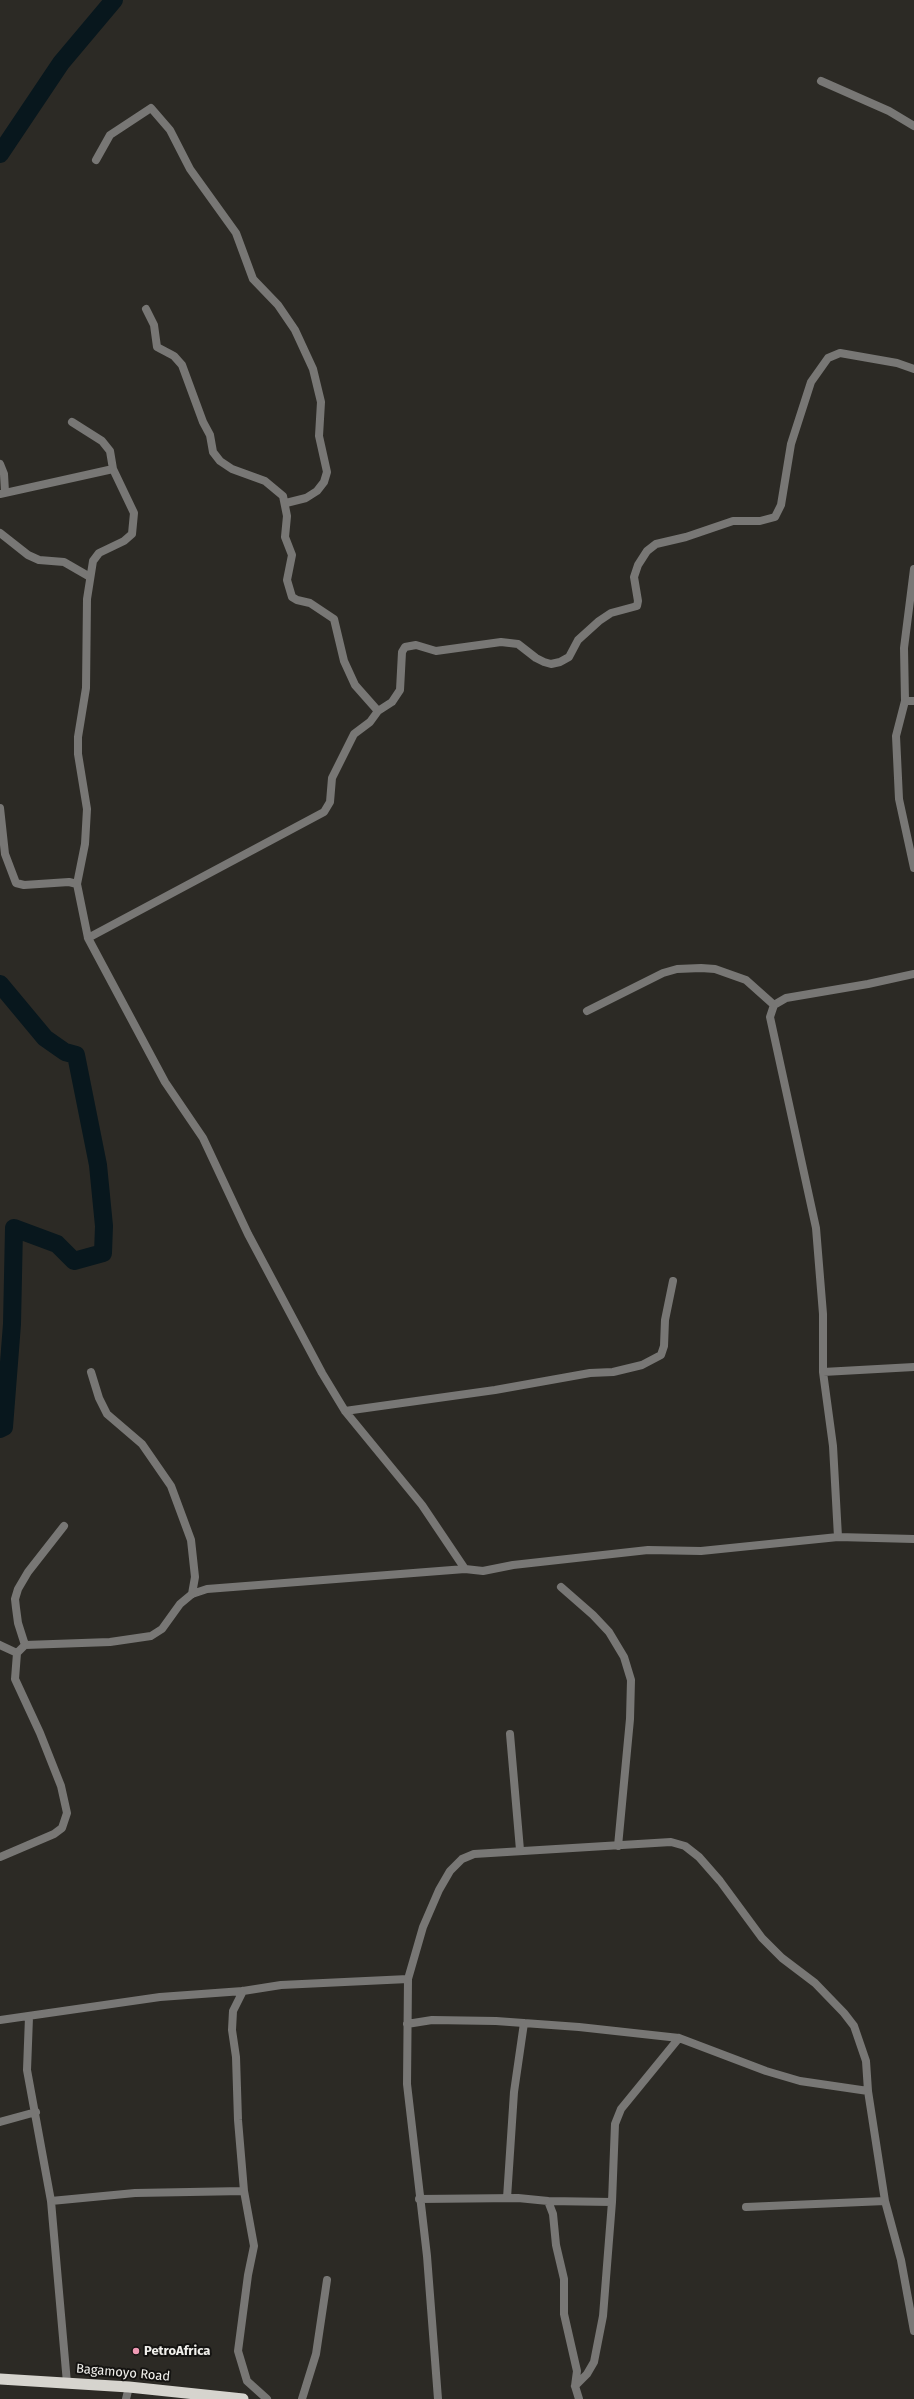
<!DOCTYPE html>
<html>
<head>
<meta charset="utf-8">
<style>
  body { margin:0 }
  canvas { display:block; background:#2c2a25 }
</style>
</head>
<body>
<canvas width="914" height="2399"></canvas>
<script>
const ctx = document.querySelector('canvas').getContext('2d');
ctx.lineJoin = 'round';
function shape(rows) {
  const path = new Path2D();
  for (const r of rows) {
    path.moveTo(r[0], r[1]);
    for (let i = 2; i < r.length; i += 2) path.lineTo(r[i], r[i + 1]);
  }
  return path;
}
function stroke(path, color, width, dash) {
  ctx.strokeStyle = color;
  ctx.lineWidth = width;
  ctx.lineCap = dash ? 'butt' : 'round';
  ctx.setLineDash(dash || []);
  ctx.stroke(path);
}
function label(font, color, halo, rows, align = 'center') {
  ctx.font = font + ' "Fira Sans",sans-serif';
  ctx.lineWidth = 4;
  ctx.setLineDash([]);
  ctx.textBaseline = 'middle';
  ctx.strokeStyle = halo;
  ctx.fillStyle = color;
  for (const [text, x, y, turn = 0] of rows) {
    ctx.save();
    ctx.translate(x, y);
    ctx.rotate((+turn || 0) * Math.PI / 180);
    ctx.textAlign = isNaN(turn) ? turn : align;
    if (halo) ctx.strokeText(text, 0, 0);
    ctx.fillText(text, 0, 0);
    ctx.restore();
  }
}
const river = shape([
  [0,154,61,63,114,0],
  [0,984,45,1038,65,1052,76,1055,98,1165,104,1226,103,1253,74,1261,57,1244,14,1228,12,1324,4,1427,0,1429]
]);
const minor = shape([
  [821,81,889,111,914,126],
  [96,160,110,135,151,108,170,130,190,169,236,233,253,279,278,305,295,330,313,369,321,402,319,436,327,472,324,482,317,491,306,498,286,503],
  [146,309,154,325,157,347,174,356,182,365,203,422,210,435,213,452,220,461,232,469,265,481,283,496,287,516,285,537,292,555,287,580,292,597,297,600,310,603,334,619,344,661,355,685,378,711],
  [72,422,102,441,110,451,113,469,134,513,132,534,124,541,99,553,93,561,87,599,86,688,78,737,78,754,87,809,85,844,77,884,88,938,165,1082,203,1138,248,1234,322,1373,345,1411,422,1505,465,1569],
  [0,464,4,474,5,492],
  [0,494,113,469],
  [0,533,28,555,39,560,64,562,90,577],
  [914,569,904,648,905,701,896,736,899,799,914,868],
  [905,701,914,701],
  [0,808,5,854,16,883,24,885,69,882,77,884],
  [88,938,324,812,330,802,332,778,354,734,370,722,378,711,392,702,400,690,402,652,405,647,416,645,436,651,501,642,518,644,536,658,544,662,551,664,560,662,569,657,578,640,599,621,611,613,637,606,638,601,634,577,638,565,647,551,656,544,686,537,733,521,760,521,775,517,781,505,791,444,811,382,828,358,840,353,897,363,914,369],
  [587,1011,663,973,677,969,701,968,715,969,746,980,774,1005],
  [91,1372,99,1398,107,1414,142,1444,171,1486,191,1540,195,1577,192,1594],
  [823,1372,914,1367],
  [345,1411,495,1390,590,1373,613,1372,642,1365,661,1355,664,1346,665,1320,673,1281],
  [838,1537,833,1446,823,1372,823,1314,816,1228,770,1017,774,1005,786,998,868,984,914,974],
  [561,1587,593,1615,609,1632,624,1657,631,1680,630,1719,618,1846],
  [0,1645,17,1653],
  [25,1645,18,1623,16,1608,15,1599,18,1589,28,1572,64,1526],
  [510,1734,520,1850],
  [0,1857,54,1834,62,1828,67,1813,61,1786,40,1733,15,1679,17,1653,25,1645,110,1642,151,1636,162,1629,180,1604,192,1594,207,1589,465,1569,483,1571,513,1565,648,1550,701,1551,838,1537,914,1539],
  [243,1991,233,2011,232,2030,236,2057,238,2120,244,2191,254,2246,248,2275,238,2351,247,2381,267,2399],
  [29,2017,27,2070,51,2201,67,2383],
  [0,2020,160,1997,243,1991,281,1985,408,1979],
  [407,2024,432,2020,496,2021,579,2027,679,2038,766,2071,800,2081,868,2091],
  [0,2122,36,2112],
  [507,2198,514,2092,524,2023],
  [419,2199,518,2198,548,2201,553,2214,556,2245,564,2279,564,2314,577,2371,575,2386,579,2399],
  [51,2201,135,2193,244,2191],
  [548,2201,612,2202],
  [746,2207,885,2201],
  [575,2386,587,2374,594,2362,603,2316,612,2202,615,2124,621,2109,679,2038],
  [126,2399,129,2387],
  [302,2399,316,2354,327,2280],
  [438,2399,427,2256,407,2084,408,1979,423,1927,439,1890,450,1871,462,1859,474,1854,671,1842,685,1846,699,1857,720,1881,762,1938,782,1958,815,1983,844,2013,854,2026,866,2061,868,2091,885,2201,901,2260,914,2331]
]);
const trunk = shape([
  [0,2379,129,2387,243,2399]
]);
const markers = [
  [136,2351,4,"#f09ab5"]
];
const poiNames = [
  ["PetroAfrica",144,2351]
];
const streetNames = [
  ["Bagamoyo Road",123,2373,5]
];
stroke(river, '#08171d', 18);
stroke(minor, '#787775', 8);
stroke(trunk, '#d6d4ce', 11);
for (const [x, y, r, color] of markers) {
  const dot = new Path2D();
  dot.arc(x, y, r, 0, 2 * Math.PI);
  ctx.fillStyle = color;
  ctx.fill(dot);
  stroke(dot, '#141311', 1.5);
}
label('bold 13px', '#f1f0ec', '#141311', poiNames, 'left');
label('13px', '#f1f0ec', '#141311', streetNames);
</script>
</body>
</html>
